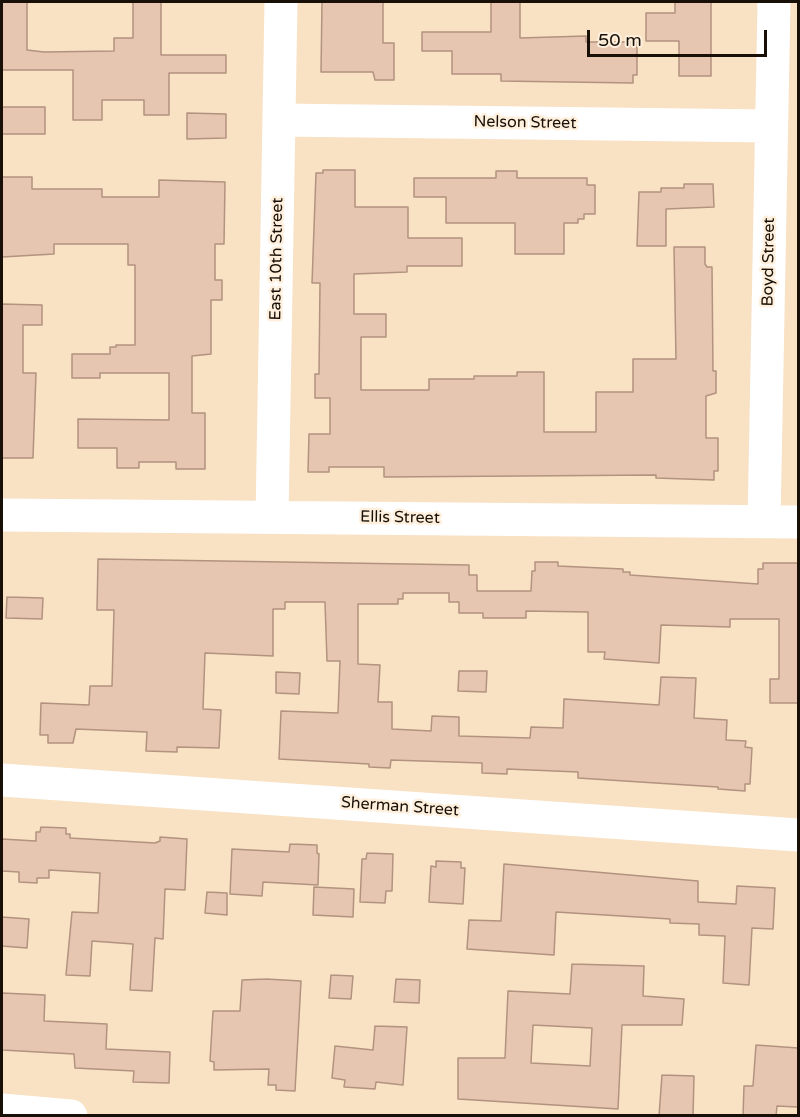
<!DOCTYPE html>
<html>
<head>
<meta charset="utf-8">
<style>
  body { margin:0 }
  #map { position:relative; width:800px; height:1117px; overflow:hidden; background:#f9e1c4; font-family:"Varela Round",sans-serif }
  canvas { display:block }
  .frame { position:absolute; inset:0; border:3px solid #181006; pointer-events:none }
  .scale { position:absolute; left:587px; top:30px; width:180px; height:27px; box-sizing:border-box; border:3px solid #181006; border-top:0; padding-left:8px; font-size:18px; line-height:21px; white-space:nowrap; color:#181006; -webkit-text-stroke:4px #fff0de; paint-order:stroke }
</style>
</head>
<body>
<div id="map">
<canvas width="800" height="1117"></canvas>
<div class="frame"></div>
<div class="scale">50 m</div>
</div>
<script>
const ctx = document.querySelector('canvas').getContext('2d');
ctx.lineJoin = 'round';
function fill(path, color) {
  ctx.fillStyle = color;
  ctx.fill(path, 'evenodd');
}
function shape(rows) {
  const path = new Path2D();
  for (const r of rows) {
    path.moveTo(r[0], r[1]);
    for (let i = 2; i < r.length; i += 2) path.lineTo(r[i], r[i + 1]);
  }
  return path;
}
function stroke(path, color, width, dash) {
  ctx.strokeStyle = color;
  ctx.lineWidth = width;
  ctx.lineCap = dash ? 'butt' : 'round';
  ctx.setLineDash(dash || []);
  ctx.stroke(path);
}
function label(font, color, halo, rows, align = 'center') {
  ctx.font = font + ' "Varela Round",sans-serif';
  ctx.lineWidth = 5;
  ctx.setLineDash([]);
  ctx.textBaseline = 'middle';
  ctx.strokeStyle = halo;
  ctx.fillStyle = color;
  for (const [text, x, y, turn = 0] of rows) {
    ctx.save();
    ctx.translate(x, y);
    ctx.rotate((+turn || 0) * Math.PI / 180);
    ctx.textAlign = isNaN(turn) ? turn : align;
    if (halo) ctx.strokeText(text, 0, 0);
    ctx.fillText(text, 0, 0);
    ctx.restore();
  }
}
const building = shape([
  [2,2,27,2,27,50,44,52,114,51,114,38,133,38,133,2,161,2,161,55,226,55,226,73,169,73,169,115,144,115,144,100,102,100,102,120,73,120,73,70,2,70,2,2],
  [322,2,383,2,383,43,394,43,394,80,375,80,373,72,321,72,322,2],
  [491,2,520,2,520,38,586,36,586,42,637,42,637,75,633,75,633,83,501,81,501,74,452,74,452,51,422,51,422,32,491,32,491,2],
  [675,2,711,2,711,76,679,76,679,41,646,41,646,13,675,13,675,2],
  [2,107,45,107,45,134,2,134,2,107],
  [187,113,226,114,226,138,187,139,187,113],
  [323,170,355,170,355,207,408,207,408,238,462,238,462,266,407,266,407,272,354,274,354,314,386,314,386,337,361,337,361,390,429,390,429,379,474,379,474,376,517,376,517,372,544,372,544,432,596,432,596,392,633,392,633,359,676,359,674,247,705,247,705,264,707,267,712,267,713,371,716,371,716,393,706,396,706,438,718,438,718,471,714,471,714,480,656,478,656,475,384,477,384,467,329,467,329,472,308,472,309,434,330,434,330,398,315,398,315,374,319,374,320,283,312,283,316,173,323,173,323,170],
  [496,171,517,171,517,178,587,178,587,185,595,185,595,214,584,214,584,219,578,219,578,223,564,223,564,254,515,254,515,223,446,223,446,197,414,197,414,178,496,178,496,171],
  [2,177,32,177,32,189,102,189,102,197,159,197,159,180,225,182,224,244,215,244,215,280,222,280,222,300,211,300,211,354,192,356,192,413,205,413,205,469,176,469,176,462,139,462,139,468,117,468,117,448,78,448,78,419,169,420,169,373,100,373,100,378,72,378,72,354,110,354,110,347,116,347,116,345,135,345,135,265,128,265,128,244,54,244,54,254,2,257,2,177],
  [684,184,713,184,714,207,666,209,666,246,637,246,639,192,661,192,661,188,684,188,684,184],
  [2,304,42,305,42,325,23,325,23,373,36,373,33,458,2,458,2,304],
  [98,559,469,565,469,575,477,575,477,591,531,591,532,571,535,571,535,562,558,562,558,566,623,569,623,572,630,572,630,575,758,584,758,569,763,569,763,563,798,563,798,703,770,703,770,679,779,679,779,619,730,619,730,627,661,625,659,663,604,659,605,652,588,652,588,612,526,611,526,618,483,618,483,613,459,613,459,602,449,602,449,593,403,593,403,599,398,599,398,604,358,604,358,664,380,665,378,702,392,702,392,729,431,731,432,716,459,717,459,736,530,738,531,727,563,728,564,699,659,705,661,677,696,678,694,718,727,720,726,740,746,741,745,747,752,748,750,784,745,784,745,791,718,789,718,787,578,778,578,772,507,769,507,774,482,773,482,763,391,760,390,768,369,767,369,764,279,759,281,711,338,713,340,661,327,661,325,602,285,602,285,609,273,609,273,656,205,653,203,709,221,710,219,748,177,747,177,752,146,751,147,732,76,729,73,743,48,743,48,735,40,735,41,703,89,705,90,686,112,686,114,610,97,610,98,559],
  [7,597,43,598,42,619,6,618,7,597],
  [459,671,487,671,486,692,458,691,459,671],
  [276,672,300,673,299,694,276,693,276,672],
  [41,827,66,828,66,834,70,834,70,838,155,843,160,841,160,837,187,839,185,890,165,889,163,939,155,938,152,991,130,990,133,944,92,941,90,976,66,975,72,912,98,913,100,873,49,870,49,878,37,878,37,883,19,882,19,872,2,871,2,839,36,841,36,832,40,832,41,827],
  [290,844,317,845,317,853,319,854,318,885,263,882,262,896,230,894,232,849,289,852,290,844],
  [367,853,393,854,392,891,386,891,385,903,360,902,362,859,366,859,367,853],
  [436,861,461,862,461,868,465,868,463,904,429,902,431,866,436,867,436,861],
  [504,864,698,881,698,902,736,904,737,886,775,888,773,929,752,928,749,985,723,983,725,936,699,935,699,924,670,923,670,919,556,912,554,955,467,949,469,920,501,921,504,864],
  [314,887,354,889,353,917,313,915,314,887],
  [207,892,227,893,227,915,205,913,207,892],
  [2,917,29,919,27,948,2,946,2,917],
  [572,964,644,966,643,996,684,999,682,1025,622,1025,618,1109,458,1099,458,1058,505,1058,508,991,570,994,572,964],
  [533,1025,592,1028,590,1066,531,1063,533,1025],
  [331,975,353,976,351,999,329,998,331,975],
  [266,979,301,981,295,1091,276,1090,276,1085,268,1085,269,1069,214,1070,214,1062,210,1061,213,1011,240,1011,242,980,266,979],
  [396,979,420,980,419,1003,394,1002,396,979],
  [2,993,45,995,44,1021,107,1024,106,1049,170,1052,169,1083,133,1082,134,1071,75,1068,74,1054,2,1050,2,993],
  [375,1026,407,1027,403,1085,376,1082,375,1089,344,1087,345,1080,332,1078,335,1046,373,1050,375,1026],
  [756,1045,798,1048,798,1107,777,1106,776,1116,743,1116,744,1086,753,1086,756,1045],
  [662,1075,694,1076,693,1116,659,1116,662,1075]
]);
const minor = shape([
  [279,120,771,126],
  [2,515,798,522],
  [272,517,281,2],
  [764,522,774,2],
  [2,780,798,835],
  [2,1110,71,1116]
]);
const streetNames = [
  ["Nelson Street",525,123,1],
  ["East 10th Street",277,259,-89],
  ["Boyd Street",769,262,-89],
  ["Ellis Street",400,518,1],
  ["Sherman Street",400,807,4]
];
fill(building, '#e7c6b1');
stroke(building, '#b2937f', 1.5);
stroke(minor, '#fff', 33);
label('16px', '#181006', '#fff0de', streetNames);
</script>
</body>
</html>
